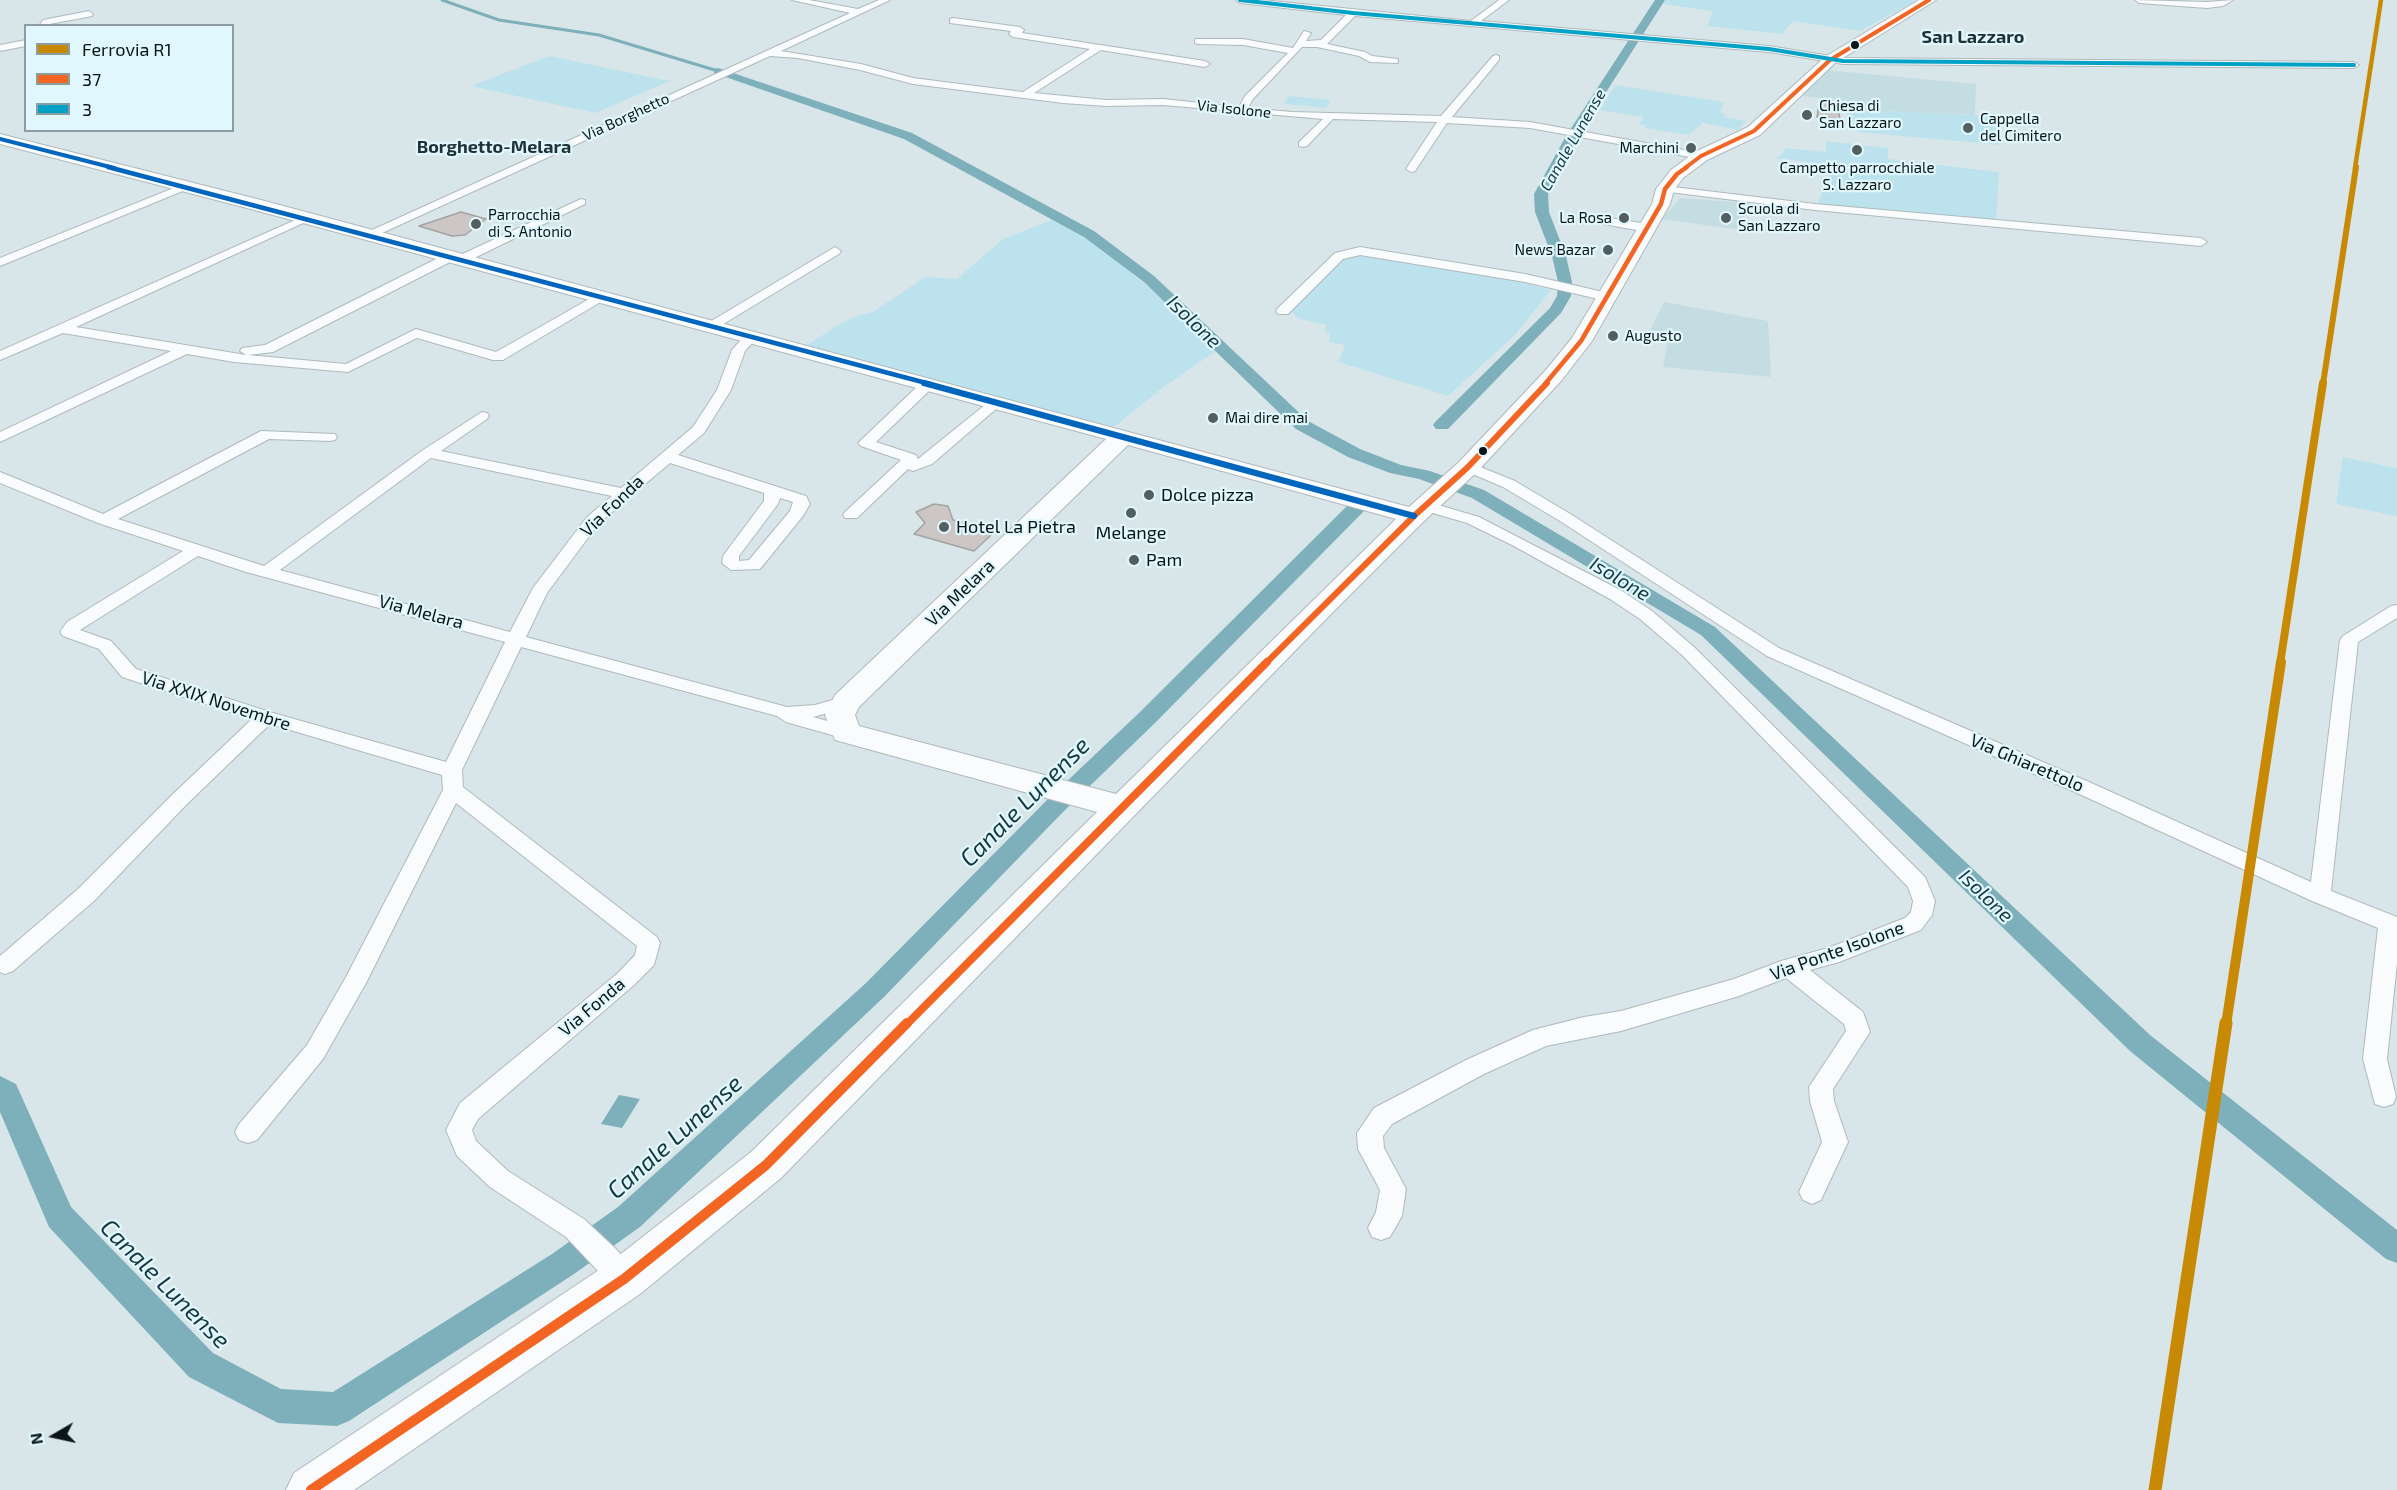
<!DOCTYPE html>
<html>
<head>
<meta charset="utf-8">
<style>
  body { margin:0 }
  #map { position:relative; width:2397px; height:1490px; overflow:hidden; background:#d9e6e9; font-family:"Exo 2",sans-serif }
  canvas { display:block }
  .legend { position:absolute; left:24px; top:24px; width:210px; height:108px; box-sizing:border-box; background:#e0f8fd; border:2px solid #8b9da1; margin:0; padding:8px 10px; list-style:none; font-size:18px; color:#0b1416 }
  .legend li { display:flex; align-items:center; gap:12px; height:30px }
  .legend b { width:30px; border:2px solid #8b9da1 }
  .north { position:absolute; left:24px; top:1406px; width:60px; height:60px; -webkit-text-stroke:4px #e0f8fd; paint-order:stroke; rotate:261deg; font-size:16px; font-weight:700; line-height:24px; text-align:center; color:#0b1416 }
  .north::after { content:''; display:block; margin:auto; width:21px; height:27px; background:#0b1416; clip-path:polygon(50% 0,100% 100%,50% 72%,0 100%) }
</style>
</head>
<body>
<div id="map">
<canvas width="2397" height="1490"></canvas>
<ul class="legend">
<li><b style="height:8px;background:#c88904"></b>Ferrovia R1</li>
<li><b style="height:8px;background:#f26522"></b>37</li>
<li><b style="height:8px;background:#01a2c5"></b>3</li>
</ul>
<div class="north">N</div>
</div>
<script>
const ctx = document.querySelector('canvas').getContext('2d');
ctx.lineJoin = 'round';
function fill(path, color) {
  ctx.fillStyle = color;
  ctx.fill(path, 'evenodd');
}
function shape(rows) {
  const path = new Path2D();
  for (const r of rows) {
    path.moveTo(r[0], r[1]);
    for (let i = 2; i < r.length; i += 2) path.lineTo(r[i], r[i + 1]);
  }
  return path;
}
function stroke(path, color, width, dash) {
  ctx.strokeStyle = color;
  ctx.lineWidth = width;
  ctx.lineCap = dash ? 'butt' : 'round';
  ctx.setLineDash(dash || []);
  ctx.stroke(path);
}
function label(font, color, halo, rows, align = 'center') {
  ctx.font = font + ' "Exo 2",sans-serif';
  ctx.lineWidth = 4.5;
  ctx.setLineDash([]);
  ctx.textBaseline = 'middle';
  ctx.strokeStyle = halo;
  ctx.fillStyle = color;
  for (const [text, x, y, turn = 0] of rows) {
    ctx.save();
    ctx.translate(x, y);
    ctx.rotate((+turn || 0) * Math.PI / 180);
    ctx.textAlign = isNaN(turn) ? turn : align;
    if (halo) ctx.strokeText(text, 0, 0);
    ctx.fillText(text, 0, 0);
    ctx.restore();
  }
}
const built = shape([
  [1825,70,1976,84,1975,115,1882,111,1877,105,1796,95],
  [1680,198,1749,203,1740,230,1662,219],
  [1664,302,1768,321,1771,377,1663,367,1668,338,1648,334]
]);
const green = shape([
  [1666,0,1911,0,1915,1,1860,31,1793,21,1782,34,1707,26,1713,11,1663,4],
  [549,56,670,81,595,113,471,86],
  [1615,85,1724,102,1720,112,1725,114,1724,117,1746,121,1738,130,1703,123,1689,135,1645,128,1647,126,1639,124,1644,117,1600,110],
  [1289,96,1331,100,1326,108,1284,104],
  [1846,101,1878,105,1882,111,1995,116,2001,145,1858,132,1844,110],
  [1826,141,1888,148,1888,159,1999,172,1996,221,1817,204,1834,166,1775,158,1782,154,1786,148,1826,152],
  [1054,219,1078,232,1119,263,1171,305,1217,350,1161,389,1114,427,806,346,836,326,856,316,873,312,925,277,957,279,1003,239],
  [1361,254,1500,276,1551,290,1516,334,1448,396,1338,362,1345,345,1329,342,1330,333,1324,330,1327,325,1299,319,1291,311,1316,283,1341,260],
  [2343,457,2397,468,2397,516,2336,504]
]);
const water = shape([
  [619,1095,640,1099,622,1128,601,1124]
]);
const stream = shape([
  [442,0,499,20,599,35,718,71]
]);
const canal = shape([
  [1655,0,1665,0,1578,136,1548,194,1549,212,1566,256,1572,282,1571,296,1561,313,1448,429,1436,429,1433,425,1436,421,1550,308,1557,296,1558,282,1552,256,1535,212,1534,194,1566,136,1655,0],
  [718,68,912,133,1094,231,1154,276,1308,421,1360,449,1401,465,1430,471,1484,490,1715,627,2150,1035,2397,1230,2397,1263,2386,1259,2130,1051,1701,635,1472,498,1419,479,1390,473,1348,457,1296,429,1144,282,1084,237,904,139,714,73,714,69,718,68],
  [1358,500,1365,502,1367,506,1365,510,1156,722,1063,812,884,997,640,1227,574,1274,349,1421,337,1426,278,1423,189,1377,49,1227,0,1112,0,1076,16,1084,71,1207,213,1353,281,1389,333,1392,552,1254,618,1207,866,983,1047,800,1140,712,1351,502,1358,500]
]);
const building = shape([
  [1820,100,1837,102,1840,119,1817,117,1820,100],
  [461,212,486,219,465,235,452,236,419,226,461,212],
  [934,504,948,506,953,520,970,524,966,528,991,535,974,551,914,534,925,523,916,512,934,504]
]);
const street = shape([
  [792,0,809,0,858,9,879,0,890,0,781,51,861,64,913,78,1023,92,1090,49,1013,37,1009,34,1011,31,950,23,950,19,953,18,1020,27,1024,30,1022,33,1205,61,1210,64,1205,67,1101,50,1034,93,1106,100,1163,99,1239,107,1245,96,1288,53,1243,45,1198,44,1195,43,1195,39,1243,39,1293,48,1304,31,1311,33,1306,41,1321,40,1346,15,1240,3,1236,0,1262,0,1471,21,1499,0,1509,0,1481,21,1769,46,1843,58,2354,62,2359,65,2354,68,1843,64,1769,52,1355,16,1327,44,1365,52,1372,56,1398,59,1398,63,1370,62,1359,56,1317,47,1302,47,1253,99,1248,108,1292,112,1441,116,1493,56,1496,55,1499,56,1499,60,1452,117,1530,122,1701,153,1706,156,1701,159,1530,128,1447,123,1415,171,1411,172,1406,169,1437,122,1333,119,1307,146,1303,147,1299,146,1299,142,1323,119,1163,105,1106,106,1063,103,913,84,860,70,798,58,770,56,371,238,363,238,361,235,850,13,792,0],
  [2135,0,2207,2,2233,0,2223,6,2207,8,2139,3,2135,0],
  [89,11,93,14,92,16,39,26,43,20,89,11],
  [26,40,26,46,0,51,0,45,26,40],
  [186,183,192,186,190,188,0,266,0,258,186,183],
  [1665,186,1815,204,2201,238,2207,242,2201,246,1815,210,1661,191,1661,187,1665,186],
  [581,199,585,200,585,204,464,263,456,263,454,260,273,352,248,355,346,364,416,329,496,352,598,294,608,294,609,297,503,360,493,360,417,338,348,372,234,362,187,354,0,442,0,432,171,351,63,333,0,360,0,351,302,217,310,217,312,219,76,327,246,355,240,351,242,348,265,345,446,254,454,254,456,257,581,199],
  [1591,215,1647,224,1653,228,1647,232,1587,221,1585,219,1591,215],
  [835,247,841,251,839,254,715,329,710,330,703,326,835,247],
  [1360,247,1525,274,1612,294,1613,297,1607,301,1525,282,1360,255,1343,259,1288,314,1278,314,1276,311,1278,308,1335,253,1360,247],
  [751,333,758,337,745,351,731,390,704,433,678,455,806,496,810,504,803,516,760,569,731,570,722,563,723,556,764,501,764,493,670,463,599,523,547,593,526,637,787,707,815,705,846,696,853,698,855,702,853,706,813,717,853,728,856,733,853,738,846,739,786,722,777,716,521,647,462,770,463,787,657,937,660,943,654,965,634,985,478,1119,472,1130,476,1141,508,1171,584,1219,616,1249,634,1270,638,1279,634,1288,624,1292,614,1288,566,1237,490,1187,457,1156,446,1130,460,1103,618,973,635,955,637,946,456,803,366,983,323,1059,257,1140,248,1143,239,1140,235,1132,239,1124,307,1045,346,977,443,790,442,775,270,724,187,804,94,901,13,971,5,974,0,972,0,956,78,889,173,794,252,719,122,677,99,649,63,636,60,632,67,622,183,551,98,523,0,483,0,472,103,514,261,431,335,434,337,437,335,440,330,441,269,439,118,519,264,566,423,450,482,412,487,413,489,416,487,419,441,451,621,488,693,427,717,390,732,350,746,334,751,333],
  [431,458,612,496,587,517,533,588,510,632,280,570,431,458],
  [780,498,793,502,790,511,749,560,739,561,739,556,778,504,780,498],
  [198,556,246,572,505,642,446,762,273,713,136,669,111,641,80,630,198,556],
  [927,381,934,385,932,388,876,442,916,455,918,459,991,400,1001,400,1003,403,932,464,913,471,908,469,857,518,845,518,843,515,845,512,901,460,861,446,858,443,922,382,927,381],
  [1468,462,1515,481,1572,515,1779,648,2089,782,2311,882,2340,640,2343,636,2391,606,2397,605,2397,618,2358,642,2331,891,2397,917,2397,963,2387,1059,2396,1097,2393,1104,2384,1107,2375,1104,2363,1059,2378,928,2312,901,2075,792,1767,656,1560,521,1503,487,1463,470,1460,467,1463,464,1468,462],
  [1425,501,1479,517,1622,591,1652,611,1694,647,1925,877,1935,901,1932,915,1921,930,1839,962,1810,970,1863,1012,1870,1032,1833,1089,1834,1101,1848,1142,1821,1200,1812,1204,1803,1200,1799,1192,1822,1142,1810,1101,1809,1087,1846,1031,1844,1024,1786,978,1739,996,1621,1031,1546,1046,1484,1074,1392,1124,1383,1136,1384,1148,1406,1189,1402,1216,1390,1237,1381,1240,1372,1237,1368,1228,1376,1212,1380,1190,1358,1149,1357,1133,1374,1108,1466,1060,1533,1030,1584,1017,1621,1011,1734,979,1781,961,1828,948,1905,918,1911,912,1913,901,1908,887,1682,655,1640,619,1610,599,1512,545,1467,523,1419,509,1417,506,1425,501]
]);
const primary = shape([
  [1919,0,1936,0,1835,63,1760,135,1707,160,1683,178,1674,190,1670,204,1592,341,1561,381,1477,472,1423,522,1327,618,781,1178,640,1294,354,1490,286,1490,294,1473,608,1264,751,1152,1097,812,835,740,825,715,835,695,1106,439,247,208,0,144,0,134,261,200,1409,507,1459,462,1545,371,1572,338,1652,204,1656,189,1671,170,1695,152,1748,127,1825,57,1919,0],
  [1128,445,1396,519,1116,794,859,726,855,715,859,707,1128,445]
]);
const bus1Far4 = shape([
  [1685,168,1701,156,1754,131,1830,60,1929,0]
]);
const bus1Far3 = shape([
  [1545,384,1581,341,1661,204,1665,189,1677,174,1687,167]
]);
const bus1Far2 = shape([
  [1265,664,1414,516,1468,467,1547,383]
]);
const bus1Far1 = shape([
  [906,1025,1267,662]
]);
const bus1 = shape([
  [311,1490,624,1279,766,1165,907,1023]
]);
const bus2 = shape([
  [1240,0,1353,13,1769,49,1843,61,2354,65]
]);
const bus3Far2 = shape([
  [0,139,114,168]
]);
const bus3Far1 = shape([
  [108,167,930,384]
]);
const bus3 = shape([
  [924,383,1414,516]
]);
const rail1Far4 = shape([
  [2355,168,2381,0]
]);
const rail1Far3 = shape([
  [2323,384,2356,167]
]);
const rail1Far2 = shape([
  [2280,664,2323,383]
]);
const rail1Far1 = shape([
  [2226,1025,2281,662]
]);
const rail1 = shape([
  [2155,1490,2226,1023]
]);
const markers = [
  [1855,45,5,"#0b1416"],
  [1807,115,6,"#535e60"],
  [1968,128,6,"#535e60"],
  [1691,148,6,"#535e60"],
  [1857,150,6,"#535e60"],
  [1624,218,6,"#535e60"],
  [1726,218,6,"#535e60"],
  [476,224,6,"#535e60"],
  [1608,250,6,"#535e60"],
  [1613,336,6,"#535e60"],
  [1213,418,6,"#535e60"],
  [1483,451,5,"#0b1416"],
  [1149,495,6,"#535e60"],
  [1131,513,6,"#535e60"],
  [944,527,6,"#535e60"],
  [1134,560,6,"#535e60"]
];
const farPoinames = [
  ["Chiesa di",1819,106],
  ["San Lazzaro",1819,123],
  ["Cappella",1980,119],
  ["del Cimitero",1980,136],
  ["Marchini",1679,148,"right"],
  ["Campetto parrocchiale",1857,168,"center"],
  ["S. Lazzaro",1857,185,"center"],
  ["Scuola di",1738,209],
  ["San Lazzaro",1738,226],
  ["Parrocchia",488,215],
  ["di S. Antonio",488,232],
  ["La Rosa",1612,218,"right"],
  ["News Bazar",1596,250,"right"],
  ["Augusto",1625,336],
  ["Mai dire mai",1225,418]
];
const farStreetnames = [
  ["Via Isolone",1234,109,6],
  ["Via Borghetto",626,117,-25]
];
const farWaternames = [
  ["Canale Lunense",1573,140,-60]
];
const farQuarternames = [
  ["San Lazzaro",1973,37],
  ["Borghetto-Melara",494,147]
];
const poiNames = [
  ["Dolce pizza",1161,495],
  ["Hotel La Pietra",956,527],
  ["Melange",1131,533,"center"],
  ["Pam",1146,560]
];
const streetNames = [
  ["Via Fonda",612,506,-44],
  ["Via Melara",960,593,-44],
  ["Via Melara",421,612,15],
  ["Via XXIX Novembre",216,701,18],
  ["Via Ghiarettolo",2027,763,23],
  ["Via Ponte Isolone",1837,951,-20],
  ["Via Fonda",592,1007,-40]
];
const waterNames = [
  ["Isolone",1194,322,44],
  ["Isolone",1620,579,31],
  ["Isolone",1986,896,44]
];
const nearWaternames = [
  ["Canale Lunense",1025,802,-45],
  ["Canale Lunense",675,1137,-42],
  ["Canale Lunense",165,1284,45]
];
fill(built, '#c4dde2');
fill(green, '#bce3ed');
fill(water, '#7db0bb');
stroke(stream, '#7db0bb', 3);
fill(canal, '#7db0bb');
fill(building, '#ccc7c5');
stroke(building, '#a2a4a4', 1.5);
stroke(street, '#afb9bc', 2);
stroke(primary, '#afb9bc', 2);
fill(street, '#f9fbfc');
fill(primary, '#f9fbfc');
stroke(bus1Far4, '#f26522', 4);
stroke(bus1Far3, '#f26522', 4.5);
stroke(bus1Far2, '#f26522', 6);
stroke(bus1Far1, '#f26522', 8);
stroke(bus1, '#f26522', 10);
stroke(bus2, '#01a2c5', 4);
stroke(bus3Far2, '#0065bd', 4);
stroke(bus3Far1, '#0065bd', 4.5);
stroke(bus3, '#0065bd', 6);
stroke(rail1Far4, '#c88904', 4.5);
stroke(rail1Far3, '#c88904', 6);
stroke(rail1Far2, '#c88904', 8);
stroke(rail1Far1, '#c88904', 10);
stroke(rail1, '#c88904', 13);
for (const [x, y, r, color] of markers) {
  const dot = new Path2D();
  dot.arc(x, y, r, 0, 2 * Math.PI);
  ctx.fillStyle = color;
  ctx.fill(dot);
  stroke(dot, '#e0f8fd', 2);
}
label('15px', '#0b1416', '#e0f8fd', farPoinames, 'left');
label('15px', '#0b1416', '#e0f8fd', farStreetnames);
label('italic 16px', '#15363e', '#e0f8fd', farWaternames);
label('bold 18px', '#1f3237', '#e0f8fd', farQuarternames);
label('18px', '#0b1416', '#e0f8fd', poiNames, 'left');
label('18px', '#0b1416', '#e0f8fd', streetNames);
label('italic 20px', '#15363e', '#e0f8fd', waterNames);
label('italic 24px', '#15363e', '#e0f8fd', nearWaternames);
</script>
</body>
</html>
